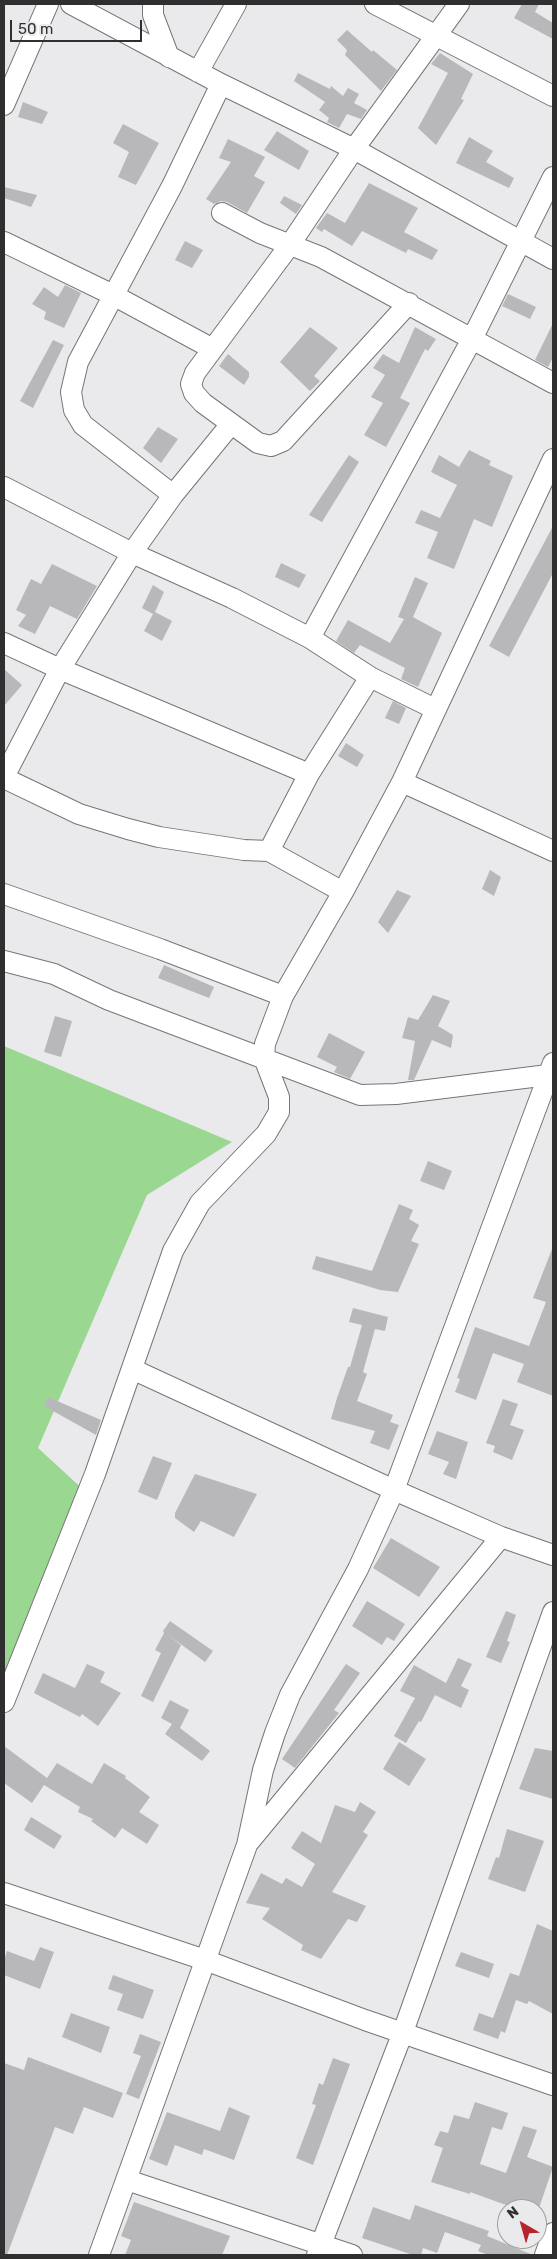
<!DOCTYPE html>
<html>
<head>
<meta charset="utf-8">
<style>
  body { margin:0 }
  #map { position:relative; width:557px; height:2259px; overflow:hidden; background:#eaeaed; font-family:Rubik,sans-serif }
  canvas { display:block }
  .frame { position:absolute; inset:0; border:5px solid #2f2f30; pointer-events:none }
  .north { position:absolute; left:497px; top:2199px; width:50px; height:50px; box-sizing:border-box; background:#eaeaed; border:1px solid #9f9fa1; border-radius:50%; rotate:322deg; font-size:14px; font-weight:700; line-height:20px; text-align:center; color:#2f2f30 }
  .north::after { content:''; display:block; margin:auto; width:18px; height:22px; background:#b6252c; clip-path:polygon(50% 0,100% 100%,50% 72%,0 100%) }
  .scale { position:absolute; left:10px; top:20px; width:132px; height:22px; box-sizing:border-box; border:2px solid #2f2f30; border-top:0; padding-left:6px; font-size:15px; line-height:18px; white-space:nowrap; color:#2f2f30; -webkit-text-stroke:4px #eaeaed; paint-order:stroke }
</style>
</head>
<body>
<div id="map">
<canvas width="557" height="2259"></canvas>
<div class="frame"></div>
<div class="north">N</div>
<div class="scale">50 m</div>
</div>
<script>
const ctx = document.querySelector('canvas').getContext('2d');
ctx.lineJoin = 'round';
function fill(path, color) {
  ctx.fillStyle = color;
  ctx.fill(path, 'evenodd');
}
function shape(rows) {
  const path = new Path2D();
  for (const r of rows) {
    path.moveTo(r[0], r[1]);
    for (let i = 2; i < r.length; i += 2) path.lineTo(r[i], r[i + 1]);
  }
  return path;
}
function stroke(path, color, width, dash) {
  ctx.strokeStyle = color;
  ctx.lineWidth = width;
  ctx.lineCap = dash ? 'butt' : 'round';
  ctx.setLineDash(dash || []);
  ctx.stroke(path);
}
const green = shape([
  [4,1046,232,1142,147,1195,38,1448,87,1493,4,1678]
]);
const building = shape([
  [522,4,539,4,535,12,553,23,553,39,514,18],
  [347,30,372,52,373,50,397,70,381,91,345,55,347,50,337,40],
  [440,53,473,74,461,99,464,100,436,145,418,128,448,73,431,64],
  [298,73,330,89,331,86,343,96,348,88,359,94,354,103,367,110,361,119,347,114,339,128,327,122,329,118,319,110,325,102,294,81],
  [23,102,48,112,42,124,18,117],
  [123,124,159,143,136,185,118,177,129,152,113,143],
  [277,131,309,151,299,170,264,150],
  [469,137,493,151,486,162,514,178,509,188,456,163],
  [228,139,265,157,254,176,265,182,247,213,227,202,221,201,214,204,206,199,231,162,219,158],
  [369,183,418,208,404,232,438,250,432,260,408,249,406,253,362,231,352,246,324,229,322,232,316,228,327,213,345,223],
  [4,187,37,195,31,207,4,198],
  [284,196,302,205,296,214,280,203],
  [185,241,203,250,192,268,175,260],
  [65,285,81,293,64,328,44,319,46,312,32,304,44,287,58,297],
  [508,294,536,307,530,319,502,306],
  [553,323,553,357,548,367,535,360],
  [310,327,338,348,314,376,320,381,310,391,280,362],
  [415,327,436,339,428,351,425,349,400,398,410,403,386,447,364,435,383,403,371,397,385,375,373,368,383,354,399,363],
  [53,340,64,345,33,408,20,401],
  [228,354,249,372,249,377,244,385,219,366],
  [158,427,178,439,161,463,143,448],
  [469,450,491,461,489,465,513,476,492,527,474,519,454,569,427,558,438,532,415,523,421,510,440,518,457,485,431,472,439,455,459,467],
  [349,455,359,462,322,522,309,515],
  [553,526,553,573,509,657,489,646],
  [281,563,306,575,299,588,275,577],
  [52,564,97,586,77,619,50,606,35,634,18,626,26,615,16,610,31,579,41,584],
  [415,577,428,583,413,617,442,633,418,687,401,679,405,668,360,645,354,653,336,641,348,620,390,643,404,619,398,617],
  [153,585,164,592,155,612,172,621,162,641,144,631,153,614,142,608],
  [4,669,22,685,4,706],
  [393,701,406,708,399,724,385,718],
  [346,743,364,755,357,767,338,756],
  [490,870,501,877,494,896,482,889],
  [397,890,411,896,388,933,378,922],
  [164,965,214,987,209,998,158,978],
  [433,995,450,1001,438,1026,453,1035,451,1048,432,1040,414,1080,408,1080,415,1041,402,1038,408,1017,418,1020],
  [55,1016,72,1021,61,1057,44,1052],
  [329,1033,365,1052,350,1079,334,1072,337,1067,317,1057],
  [428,1161,452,1171,444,1190,420,1181],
  [399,1204,413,1210,409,1219,419,1225,411,1241,419,1244,398,1292,380,1290,312,1269,316,1256,372,1271],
  [552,1249,553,1396,517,1382,524,1364,493,1353,476,1400,455,1392,460,1379,457,1378,475,1327,529,1346,546,1302,533,1298],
  [353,1308,388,1317,385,1331,375,1329,363,1372,367,1374,357,1401,393,1415,390,1422,399,1425,389,1450,370,1443,375,1431,331,1419,337,1398,348,1367,350,1367,362,1325,349,1322],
  [48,1397,101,1420,96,1435,44,1406],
  [503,1399,518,1404,510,1425,524,1430,512,1460,493,1452,495,1446,486,1443],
  [437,1431,468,1442,456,1479,443,1474,449,1462,428,1454],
  [153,1456,172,1463,157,1500,138,1492],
  [195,1474,257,1494,234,1537,201,1521,194,1532,175,1518,175,1513],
  [391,1538,440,1567,419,1597,373,1568],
  [367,1601,405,1624,394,1641,387,1637,382,1645,352,1626],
  [506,1611,516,1615,507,1641,510,1642,501,1663,486,1657],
  [170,1621,213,1651,205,1662,167,1634,181,1645,153,1702,141,1696,161,1653,155,1650,164,1633,163,1631],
  [458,1658,472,1664,461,1686,469,1690,461,1708,435,1695,421,1722,419,1721,406,1743,394,1736,415,1698,400,1691,414,1665,446,1683],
  [87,1664,105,1672,100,1682,121,1693,98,1726,82,1714,80,1717,34,1693,43,1673,75,1688],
  [346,1664,360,1673,334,1710,339,1713,295,1768,282,1759],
  [170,1700,189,1710,180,1728,210,1751,202,1761,165,1734,172,1724,161,1718],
  [399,1742,426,1759,409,1786,383,1769],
  [4,1746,47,1778,57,1763,92,1784,104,1763,126,1776,125,1778,150,1797,139,1812,159,1825,147,1844,122,1828,115,1838,91,1821,93,1819,78,1812,80,1807,44,1785,32,1803,4,1783],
  [535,1748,553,1751,553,1799,519,1789],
  [360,1802,376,1812,363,1832,368,1835,332,1892,366,1906,357,1922,348,1919,321,1959,301,1950,303,1945,262,1919,270,1908,246,1903,261,1873,282,1884,286,1878,302,1887,315,1864,291,1848,302,1831,321,1843,335,1805,355,1812],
  [31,1817,62,1836,54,1849,24,1830],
  [507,1829,544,1841,525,1892,488,1879,496,1857,499,1858],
  [537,1924,553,1931,553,2014,529,2001,527,2004,516,2000,505,2033,501,2031,498,2039,473,2030,479,2013,493,2018,510,1973,519,1976],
  [40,1947,54,1952,40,1989,4,1975,4,1960,7,1951,34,1961],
  [461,1952,494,1964,489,1978,455,1966],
  [113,1975,154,1990,143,2019,117,2010,123,1994,108,1989],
  [71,2013,110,2027,101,2053,62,2037],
  [140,2034,161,2042,139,2099,126,2094,141,2056,133,2053],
  [28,2057,123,2093,113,2118,84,2107,73,2134,55,2127,7,2255,4,2255,4,2063,24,2070],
  [333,2058,350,2064,313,2165,296,2158,316,2105,312,2104,319,2083,323,2085],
  [475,2102,508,2113,502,2130,492,2127,480,2164,506,2173,523,2126,537,2130,527,2157,553,2167,537,2214,537,2209,517,2209,470,2192,470,2194,431,2182,443,2148,434,2145,440,2131,448,2133,454,2115,469,2119],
  [229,2107,250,2116,234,2160,204,2149,202,2155,175,2145,167,2166,149,2159,167,2112,220,2131],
  [134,2202,230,2236,222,2255,125,2255,131,2240,121,2236],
  [415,2205,489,2231,487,2236,533,2255,488,2255,478,2251,481,2245,445,2232,437,2253,423,2248,421,2255,413,2255,362,2238,373,2207,410,2220]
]);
const street = shape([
  [71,4,221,84,354,149,553,259],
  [153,4,153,15,169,57],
  [375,4,553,96],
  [198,72,236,4],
  [4,105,48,4],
  [222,213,260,233,321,257,553,383],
  [4,242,113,295,211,348],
  [409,303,283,441,271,446,258,443,203,403,194,393,191,384,195,373,289,246,354,149,459,4],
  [4,487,132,553,232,598,310,638,370,677,435,709],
  [173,495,83,425,74,410,71,392,78,362,172,186,221,84],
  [310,638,472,339,553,177],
  [4,643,60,669,309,774],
  [4,777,60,669,132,553,173,495,231,424],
  [4,778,79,814,128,829,159,837,244,850,269,851,343,892],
  [402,782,553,851],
  [269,851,309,774,370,677],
  [4,894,160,949,283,996],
  [4,961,54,974,109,1000,360,1095,396,1094,548,1075],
  [132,1369,394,1490,501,1537,553,1555],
  [4,1702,95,1474,173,1251,200,1203,266,1134,279,1112,279,1097,264,1058,265,1044,283,996,343,892,402,782,553,459],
  [249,1842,501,1537],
  [4,1893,205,1960,365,2020,553,2085],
  [127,2180,352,2255],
  [99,2255,247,1845,263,1770,275,1733,290,1695,358,1569,394,1490,553,1063],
  [317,2255,403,2032,553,1612],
  [545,2255,553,2233]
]);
fill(green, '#9ad891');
fill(building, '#b8b8bb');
stroke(street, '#767678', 22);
stroke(street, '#fff', 20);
</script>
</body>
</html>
